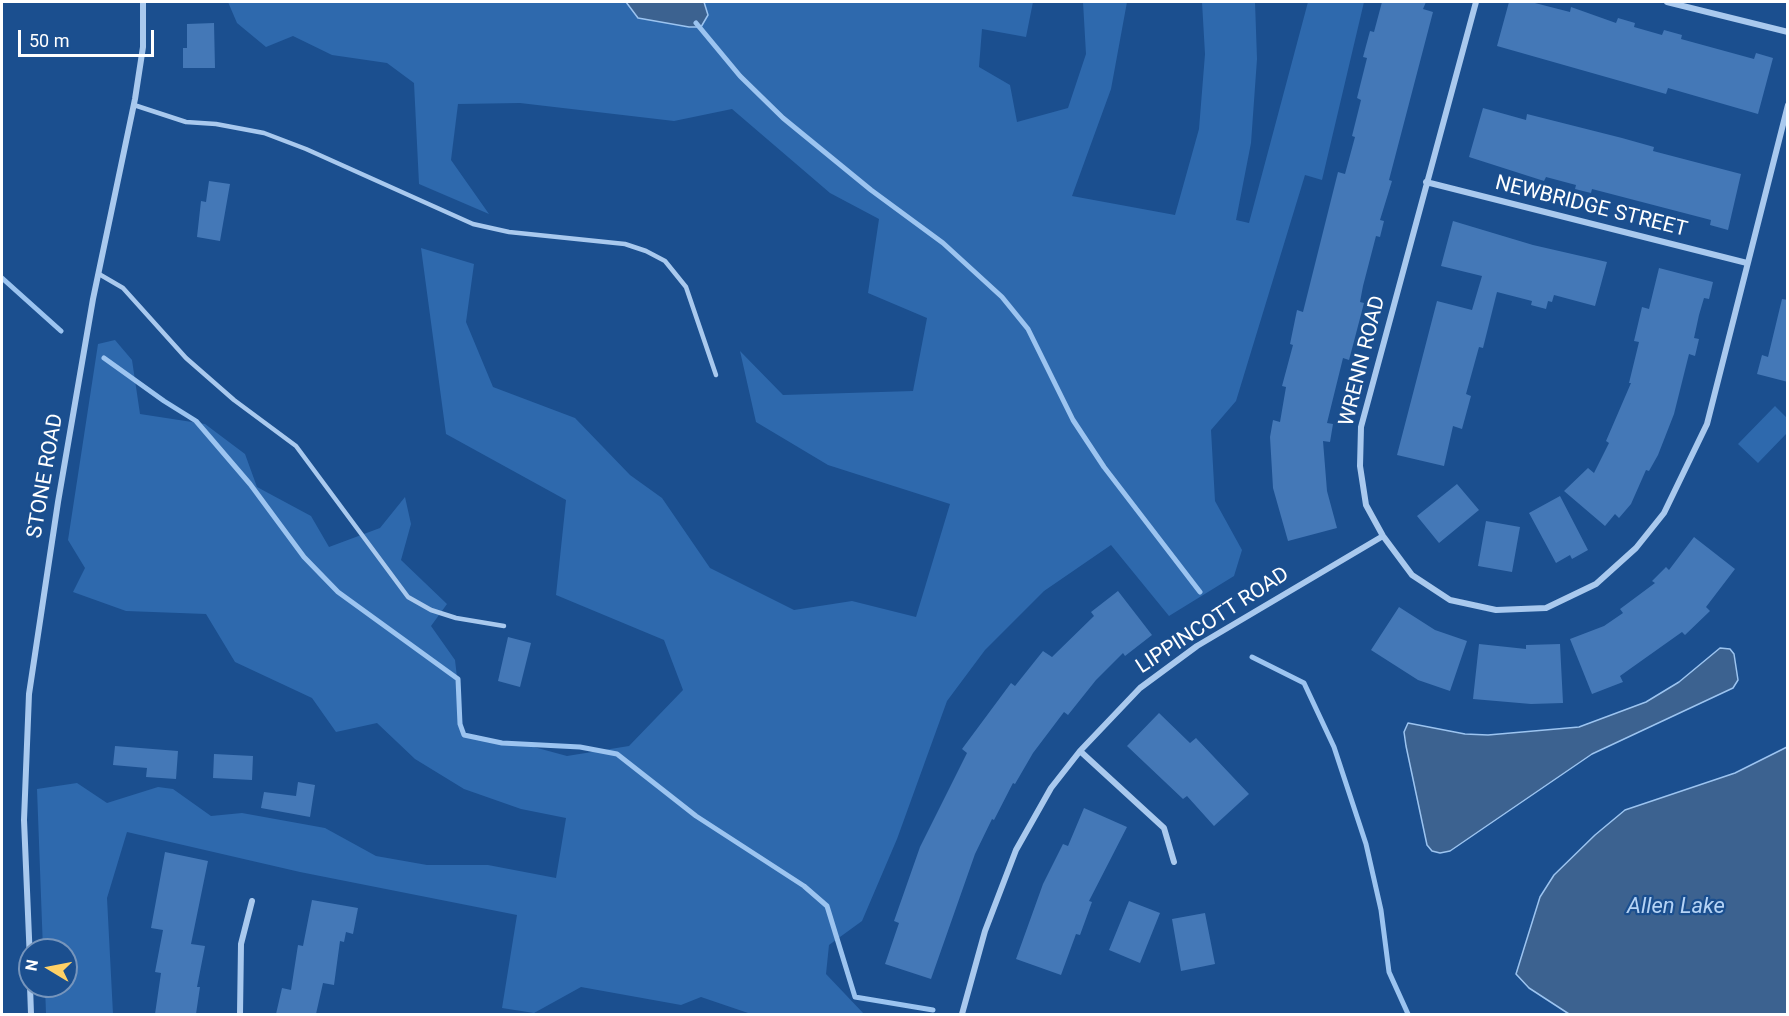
<!DOCTYPE html>
<html>
<head>
<meta charset="utf-8">
<style>
  body { margin:0 }
  #map { position:relative; width:1789px; height:1016px; overflow:hidden; background:#1b4f8f; font-family:Roboto,sans-serif }
  canvas { display:block }
  .frame { position:absolute; inset:0; border:3px solid #fff; pointer-events:none }
  .north { position:absolute; left:18px; top:938px; width:60px; height:60px; box-sizing:border-box; background:#1b4f8f; border:2px solid #7695bc; border-radius:50%; rotate:280deg; font-size:16px; font-weight:700; line-height:24px; text-align:center; color:#fff }
  .north::after { content:''; display:block; margin:auto; width:21px; height:27px; background:#ffd166; clip-path:polygon(50% 0,100% 100%,50% 72%,0 100%) }
  .scale { position:absolute; left:18px; top:30px; width:136px; height:27px; box-sizing:border-box; border:3px solid #fff; border-top:0; padding-left:8px; font-size:18px; line-height:21px; white-space:nowrap; color:#fff; -webkit-text-stroke:4px #1b4f8f; paint-order:stroke }
</style>
</head>
<body>
<div id="map">
<canvas width="1789" height="1016"></canvas>
<div class="frame"></div>
<div class="north">N</div>
<div class="scale">50 m</div>
</div>
<script>
const ctx = document.querySelector('canvas').getContext('2d');
ctx.lineJoin = 'round';
function fill(path, color) {
  ctx.fillStyle = color;
  ctx.fill(path, 'evenodd');
}
function shape(rows) {
  const path = new Path2D();
  for (const r of rows) {
    path.moveTo(r[0], r[1]);
    for (let i = 2; i < r.length; i += 2) path.lineTo(r[i], r[i + 1]);
  }
  return path;
}
function stroke(path, color, width, dash) {
  ctx.strokeStyle = color;
  ctx.lineWidth = width;
  ctx.lineCap = dash ? 'butt' : 'round';
  ctx.setLineDash(dash || []);
  ctx.stroke(path);
}
function label(font, color, halo, rows, align = 'center') {
  ctx.font = font + ' Roboto,sans-serif';
  ctx.lineWidth = 4.5;
  ctx.setLineDash([]);
  ctx.textBaseline = 'middle';
  ctx.strokeStyle = halo;
  ctx.fillStyle = color;
  for (const [text, x, y, turn = 0] of rows) {
    ctx.save();
    ctx.translate(x, y);
    ctx.rotate((+turn || 0) * Math.PI / 180);
    ctx.textAlign = isNaN(turn) ? turn : align;
    if (halo) ctx.strokeText(text, 0, 0);
    ctx.fillText(text, 0, 0);
    ctx.restore();
  }
}
const green = shape([
  [228,2,626,2,638,18,701,27,708,15,704,2,1033,2,1026,37,982,29,979,67,1010,85,1017,122,1068,108,1086,54,1083,2,1127,2,1111,89,1072,196,1175,215,1199,129,1205,54,1202,2,1255,2,1257,59,1251,143,1236,220,1249,223,1308,2,1364,2,1322,180,1305,175,1236,401,1211,430,1215,501,1242,550,1234,576,1169,616,1111,545,1044,591,985,650,947,701,897,839,862,921,829,945,826,974,864,1014,751,1014,701,997,681,1005,581,987,534,1013,502,1008,517,915,300,872,127,832,107,898,113,1014,46,1014,45,986,66,986,66,950,43,950,37,789,77,783,107,803,158,787,173,789,211,816,242,813,325,828,376,856,427,865,488,865,556,878,566,818,521,809,464,789,415,759,377,723,336,732,312,698,235,662,206,614,126,611,73,592,85,568,68,540,98,344,115,340,132,360,140,414,205,424,245,454,257,487,311,516,329,547,380,528,405,497,411,524,401,560,447,604,431,626,455,660,464,737,519,743,567,756,629,746,683,690,664,640,556,595,566,500,446,434,421,248,474,264,466,322,493,387,575,418,630,475,662,498,710,568,794,610,852,601,916,617,950,504,828,465,756,422,740,351,783,395,913,391,927,318,868,293,879,219,830,193,732,109,674,121,520,103,458,104,451,160,489,214,419,184,414,83,387,63,332,55,293,36,266,47,237,23],
  [1775,406,1787,418,1787,433,1758,463,1738,444]
]);
const water = shape([
  [626,2,704,2,708,15,701,27,689,27,638,18,626,2],
  [1720,648,1730,649,1734,654,1738,680,1733,688,1592,754,1450,851,1440,853,1432,851,1427,845,1406,746,1404,732,1408,723,1465,734,1488,735,1579,727,1646,702,1679,682,1720,648],
  [1787,747,1787,1014,1569,1014,1529,988,1516,974,1540,897,1554,875,1595,835,1625,810,1735,773,1787,747]
]);
const stream = shape([
  [696,23,740,76,783,118,871,190,943,243,1002,297,1028,329,1073,420,1104,467,1200,592],
  [2,278,61,331],
  [104,358,164,401,196,421,250,484,304,557,338,592,458,679,460,724,464,735,502,743,580,747,617,754,696,816,804,886,827,906,855,997,933,1010],
  [1252,657,1304,683,1334,747,1366,844,1381,910,1389,972,1408,1014]
]);
const building = shape([
  [1382,2,1426,2,1423,9,1433,12,1389,180,1392,181,1380,220,1384,221,1380,237,1376,236,1363,286,1360,302,1364,303,1353,345,1349,360,1343,358,1327,423,1333,424,1330,442,1323,441,1327,491,1337,528,1288,541,1273,488,1270,437,1273,420,1280,422,1286,387,1282,386,1293,345,1290,344,1297,310,1303,312,1338,172,1345,174,1355,137,1352,136,1361,100,1357,98,1367,58,1363,57,1370,31,1374,32],
  [1509,2,1531,2,1570,12,1571,7,1616,23,1618,18,1635,23,1634,27,1662,35,1664,30,1682,35,1681,39,1754,59,1756,53,1773,58,1758,114,1668,88,1666,94,1497,46],
  [214,23,215,68,183,68,183,48,187,48,187,24],
  [1483,108,1526,120,1527,114,1622,138,1654,147,1653,151,1741,174,1728,230,1710,225,1711,220,1592,189,1591,193,1575,189,1576,185,1546,177,1544,181,1469,157],
  [209,181,230,184,220,241,197,237,201,201,206,202],
  [1453,221,1533,245,1607,262,1595,306,1554,295,1552,302,1548,301,1546,309,1531,305,1532,301,1497,292,1483,348,1479,347,1466,394,1471,396,1462,429,1453,426,1444,466,1397,455,1437,301,1472,310,1482,276,1441,266],
  [1659,268,1713,282,1709,299,1704,298,1699,315,1694,338,1699,339,1695,356,1689,354,1674,414,1658,455,1649,471,1646,470,1631,504,1619,518,1615,514,1605,526,1564,491,1588,468,1594,473,1609,443,1606,441,1631,383,1629,383,1639,342,1634,341,1642,307,1649,309],
  [1782,299,1788,300,1788,382,1757,374,1762,355,1768,357],
  [1457,484,1479,510,1439,543,1417,516],
  [1560,496,1588,550,1572,559,1570,555,1556,563,1529,513],
  [1486,521,1520,527,1512,572,1478,566],
  [1694,537,1735,569,1706,607,1710,611,1685,635,1682,632,1620,676,1623,682,1592,694,1570,639,1604,626,1623,613,1620,609,1655,583,1652,581,1666,567,1669,570],
  [1118,591,1152,635,1125,656,1123,653,1096,680,1068,715,1064,712,1033,753,1015,784,1013,783,994,820,992,819,975,854,931,979,885,964,899,923,894,921,920,847,967,753,962,749,1011,683,1015,686,1043,651,1052,657,1094,616,1091,612],
  [1399,607,1435,630,1467,641,1450,691,1418,680,1371,650],
  [508,637,531,643,520,687,498,681],
  [1479,644,1526,649,1526,645,1560,644,1563,703,1531,704,1473,699],
  [1159,713,1190,743,1196,738,1249,794,1214,826,1187,796,1183,799,1127,746],
  [115,746,178,751,176,779,146,777,147,768,113,765],
  [214,754,253,756,252,780,213,778],
  [298,782,315,785,310,817,261,808,264,792,296,796],
  [1084,808,1127,827,1089,901,1092,902,1080,935,1076,934,1061,975,1016,959,1043,884,1063,844,1068,846],
  [165,852,208,861,191,944,205,946,197,987,200,987,196,1014,155,1014,161,973,155,972,163,930,151,928],
  [312,900,358,908,353,934,346,932,344,942,340,941,334,985,323,983,316,1014,276,1014,282,988,291,990,298,945,303,946],
  [1129,901,1160,913,1140,963,1109,950],
  [1205,913,1215,964,1181,971,1172,919]
]);
const service = shape([
  [134,105,186,122,216,124,264,133,306,149,473,224,509,232,625,244,646,251,665,261,686,287,716,375],
  [99,274,123,288,186,358,234,400,296,446,408,597,431,610,456,618,504,626]
]);
const minor = shape([
  [1476,2,1361,427,1360,466,1366,505,1383,536,1412,575,1450,600,1496,610,1546,608,1596,584,1636,548,1664,513,1707,424,1788,105],
  [1667,2,1788,32],
  [1426,182,1747,263],
  [1080,751,1164,828,1174,862],
  [30,961,24,820,29,694,58,502,93,299,135,99,143,47,143,2],
  [30,986,31,1014],
  [240,1014,241,944,252,901],
  [962,1014,985,931,1016,850,1051,788,1080,751,1140,688,1197,646,1383,536]
]);
const streetNames = [
  ["NEWBRIDGE STREET",1591,207,14],
  ["WRENN ROAD",1363,361,-76],
  ["STONE ROAD",46,476,-80],
  ["LIPPINCOTT ROAD",1213,621,-33]
];
const waterNames = [
  ["Allen Lake",1676,907]
];
fill(green, '#2e69ad');
fill(water, '#3c6290');
stroke(water, '#9cc4f0', 1.5);
stroke(stream, '#9cc4f0', 5);
fill(building, '#4478b7');
stroke(service, '#a9c9ee', 4.5);
stroke(minor, '#a9c9ee', 6);
label('21px', '#fff', '#1b4f8f', streetNames);
label('italic 22px', '#b5d3f5', '#1b4f8f', waterNames);
</script>
</body>
</html>
